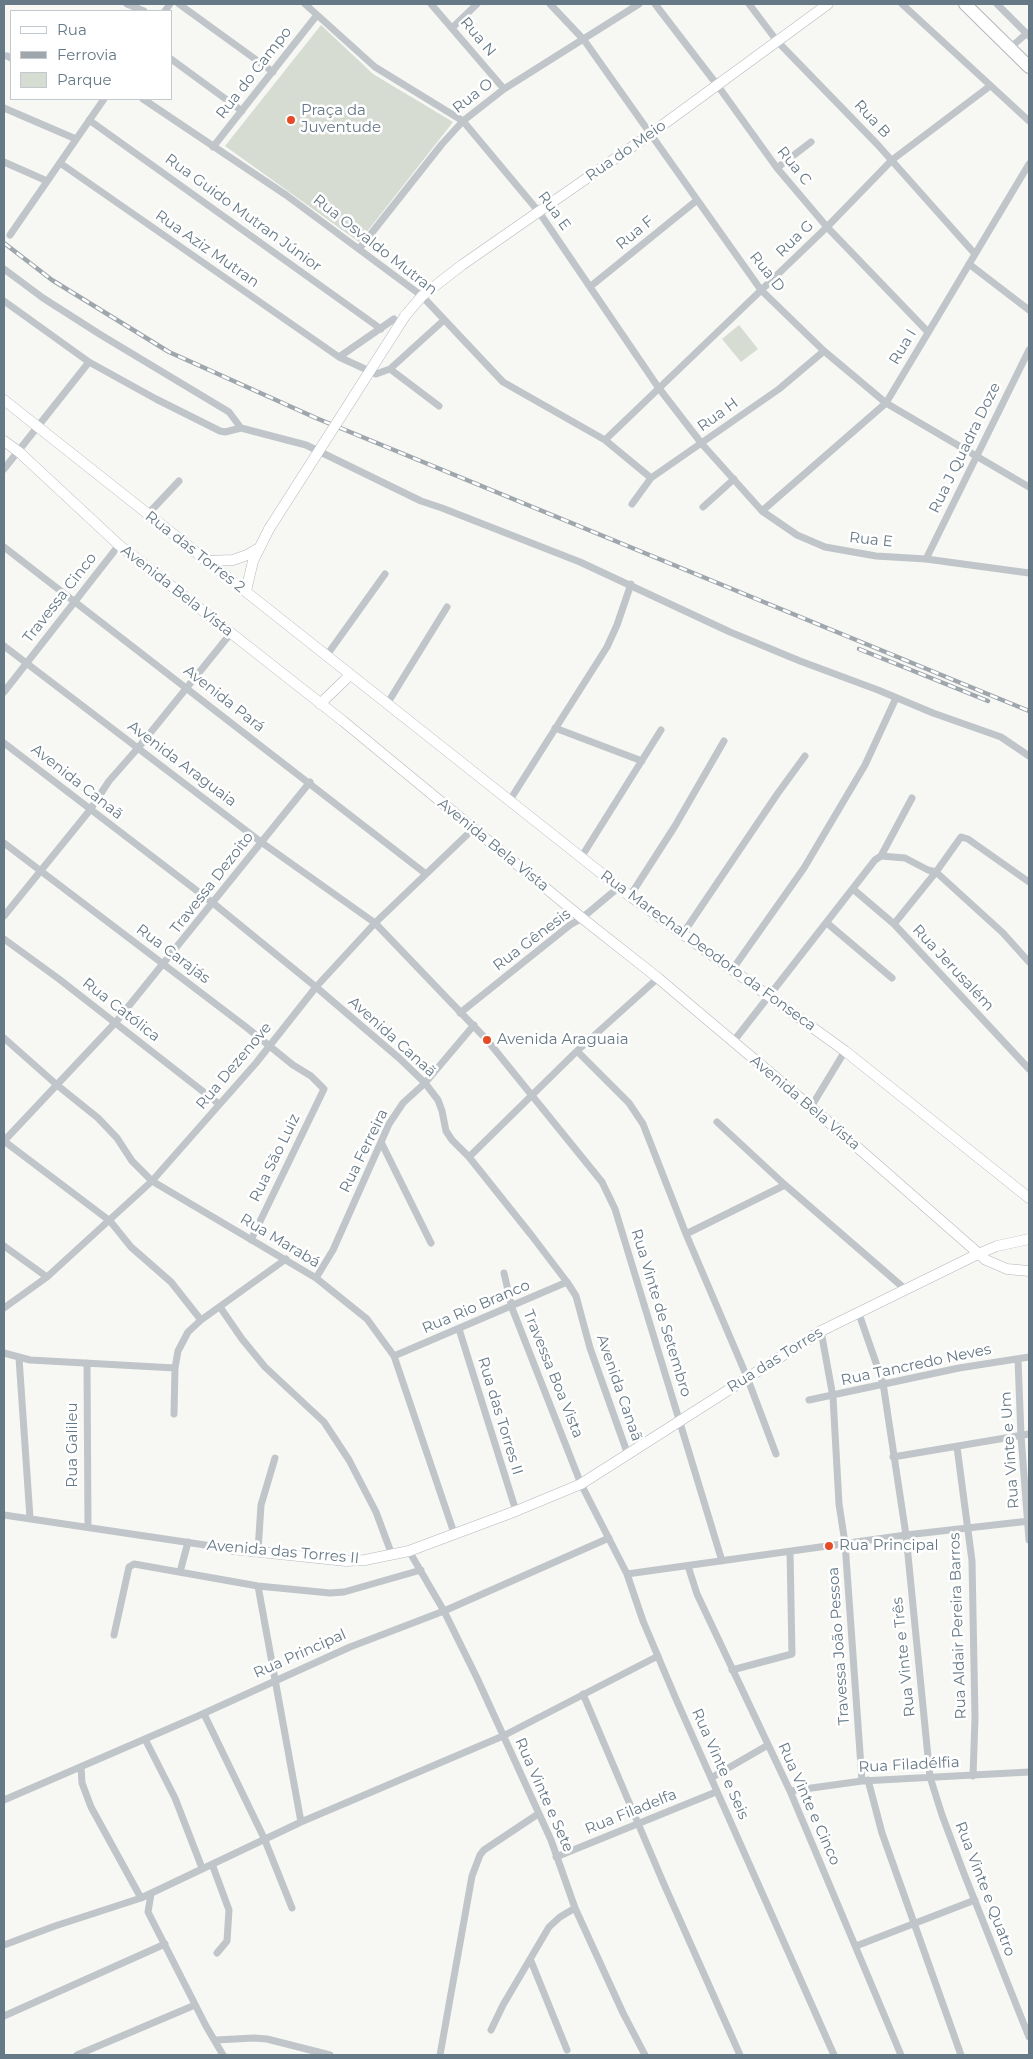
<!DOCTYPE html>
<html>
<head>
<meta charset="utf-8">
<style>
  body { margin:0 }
  #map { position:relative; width:1033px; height:2059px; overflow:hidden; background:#f7f7f4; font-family:Montserrat,sans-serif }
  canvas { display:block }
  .frame { position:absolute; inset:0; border:5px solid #667986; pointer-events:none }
  .legend { position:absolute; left:10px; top:10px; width:162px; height:90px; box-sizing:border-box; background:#fff; border:1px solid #c2c9cf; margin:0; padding:6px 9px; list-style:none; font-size:15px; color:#667986 }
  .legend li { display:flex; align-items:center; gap:10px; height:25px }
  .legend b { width:25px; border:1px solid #c2c9cf }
</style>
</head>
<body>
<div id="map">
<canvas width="1033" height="2059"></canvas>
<div class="frame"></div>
<ul class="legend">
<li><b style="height:6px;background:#fff"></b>Rua</li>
<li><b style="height:6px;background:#9fa7ad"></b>Ferrovia</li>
<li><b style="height:14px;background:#d7dcd3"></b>Parque</li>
</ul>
</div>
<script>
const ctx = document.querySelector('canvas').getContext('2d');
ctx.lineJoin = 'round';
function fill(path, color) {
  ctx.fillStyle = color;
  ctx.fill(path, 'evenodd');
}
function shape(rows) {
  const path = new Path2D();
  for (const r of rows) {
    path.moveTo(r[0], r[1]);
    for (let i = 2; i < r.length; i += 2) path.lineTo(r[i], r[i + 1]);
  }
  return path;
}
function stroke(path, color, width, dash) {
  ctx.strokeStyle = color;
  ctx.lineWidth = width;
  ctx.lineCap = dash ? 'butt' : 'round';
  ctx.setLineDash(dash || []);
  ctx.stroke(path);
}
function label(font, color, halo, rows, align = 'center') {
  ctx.font = font + ' Montserrat,sans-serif';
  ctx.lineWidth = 5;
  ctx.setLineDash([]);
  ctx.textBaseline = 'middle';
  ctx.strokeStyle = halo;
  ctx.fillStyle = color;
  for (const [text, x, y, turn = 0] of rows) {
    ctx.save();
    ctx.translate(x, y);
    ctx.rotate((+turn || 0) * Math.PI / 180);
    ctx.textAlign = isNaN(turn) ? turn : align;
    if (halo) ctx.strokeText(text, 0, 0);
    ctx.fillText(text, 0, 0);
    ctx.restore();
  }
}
const green = shape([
  [321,25,373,74,453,122,359,242,225,146],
  [739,325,758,349,741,362,722,339]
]);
const street = shape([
  [127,4,144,11],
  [179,4,273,72],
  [305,4,375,67,463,121,539,212,658,387,702,444,762,511,797,535,825,547,876,556,926,559,1029,573],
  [431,4,504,89],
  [550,4,584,40,761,290,824,351,886,403,1029,487],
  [655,4,718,86,777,168,827,227,928,332],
  [749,4,777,41,877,144,975,254],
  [902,4,1029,121],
  [997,4,1029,36],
  [165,11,170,4],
  [452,28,477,4],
  [1010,48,1027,33],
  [7,56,11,58],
  [171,59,242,111],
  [143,99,286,195,422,296,503,382,605,440,651,478],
  [4,108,76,139],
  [89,120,381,329],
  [213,147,317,15],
  [4,162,47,181],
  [60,163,339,357,376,374,390,369,444,320],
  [777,168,811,142],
  [10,235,104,99],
  [359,249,442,144,463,121,504,89,639,4],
  [969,264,1029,310],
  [4,269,43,298,101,335,229,412,241,428,306,445,421,501,442,508,580,562,730,632,800,661,878,690,933,713,1001,737,1029,756],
  [591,286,696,201],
  [4,301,89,362,156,399,220,431,225,432,241,428],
  [339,357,394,319],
  [390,369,439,406],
  [605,440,827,227,892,160,990,86],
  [4,469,89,362],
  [632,504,651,478,779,389,824,351],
  [703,507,734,479],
  [762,511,886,403,1029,164],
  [147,515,179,481],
  [4,547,426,874],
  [926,559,1029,350],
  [4,646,261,842,375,923,487,1040,602,1182,615,1209,722,1561],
  [327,655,385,574],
  [4,692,119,545],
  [387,704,447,607],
  [555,728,642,761],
  [4,743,213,903,316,987,399,1058,425,1083,438,1100,442,1111,446,1131,452,1140,469,1157,532,1236,567,1282,576,1296,590,1348,628,1455],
  [510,800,607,647,617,625,631,584],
  [4,843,246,1027,293,1065,311,1076,324,1089,251,1240],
  [582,856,661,730],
  [881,856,912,798],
  [853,889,894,924,1029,1069],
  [630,896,675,826,724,741],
  [4,916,90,810,109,781,138,748,231,633],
  [827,923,892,978],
  [894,924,936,872,961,837,968,839,1029,882],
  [682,935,778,793,805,756],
  [4,939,59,979,219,1104],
  [732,970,804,868,865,765,896,698],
  [460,1013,570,925,582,918,619,887],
  [4,1038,57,1085,98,1118,117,1138,132,1161,152,1181,316,1278,367,1319,394,1356,454,1533],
  [733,1042,875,860,881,856,905,858,928,870,936,872,1003,933,1029,962],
  [577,1051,629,1103,643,1124,686,1234,747,1377,776,1454],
  [811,1107,845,1051],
  [717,1122,785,1185,905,1289],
  [4,1141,115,1023,310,782],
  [4,1141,110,1221,131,1247,171,1282,201,1320],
  [381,1142,431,1243],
  [469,1157,577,1051,658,978],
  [686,1234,785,1185],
  [4,1246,47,1277],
  [504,1273,512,1308,581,1484,627,1574,643,1621,676,1699,834,2055],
  [316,1278,333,1250,389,1124,403,1103,425,1083,474,1025],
  [220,1307,242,1339,265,1367,324,1422,349,1460,376,1512,392,1555],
  [4,1308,47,1277,152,1181,256,1063,316,987,375,923,473,829],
  [858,1311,883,1383,906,1535,930,1777,942,1815,963,1871,1029,2037],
  [459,1329,516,1511],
  [821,1331,833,1397,839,1504,845,1543,862,1781],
  [4,1353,30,1360,175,1368],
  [394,1356,567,1282],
  [19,1358,30,1518],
  [1018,1359,1021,1436,1029,1540],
  [87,1363,88,1527],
  [809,1400,959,1368,1029,1357],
  [174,1414,175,1368,178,1351,188,1332,201,1320,286,1259],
  [957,1447,972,1561,975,1718,973,1776],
  [893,1457,1029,1434],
  [4,1515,232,1549],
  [258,1551,261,1505,275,1458],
  [409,1551,444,1611,477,1678,551,1840,575,1908,623,2013,645,2055],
  [688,1566,697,1594,790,1791,901,2055],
  [180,1572,188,1542],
  [627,1574,906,1535,1029,1521],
  [258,1586,301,1822],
  [114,1635,129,1567,134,1564,258,1586,330,1593,344,1592,421,1570],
  [732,1670,792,1654,790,1552],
  [583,1694,663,1882,740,2055],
  [204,1714,264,1838,292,1908],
  [145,1739,175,1798,202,1868],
  [81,1767,82,1783,91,1807,141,1898],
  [711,1778,768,1745],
  [868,1780,882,1833,961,2055],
  [790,1791,862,1781,1029,1772],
  [4,1800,198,1716,350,1647,444,1611,609,1538],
  [556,1857,716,1792],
  [212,1864,229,1910,227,1941,217,1953],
  [151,1894,148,1912,206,2026,223,2055],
  [4,1945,55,1926,141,1898,301,1822,503,1736,658,1656],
  [856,1946,975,1900],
  [531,1961,567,2050],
  [4,2016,165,1944],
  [491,2030,503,2005,549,1927,560,1917,575,1908],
  [216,2040,254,2038,267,2039,330,2055],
  [77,2055,195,2005],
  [440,2055,472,1876,480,1855,484,1850,538,1814]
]);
const secondary = shape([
  [405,316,422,296,462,265,649,135,828,4],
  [4,400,630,896,845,1051,1029,1198],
  [4,441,19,452,119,545,343,721,582,918,658,978,825,1119,986,1260,1007,1269,1029,1271],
  [205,561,233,560,247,555,259,548],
  [246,591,253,561,269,529],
  [320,704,350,675],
  [232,1549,346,1561,365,1560,409,1551,516,1511,581,1484,821,1331,978,1254,997,1246,1029,1239]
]);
const highway = shape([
  [965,4,1029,67]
]);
const rail = shape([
  [4,243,52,280,169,352,316,418,1029,711],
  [859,649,988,701]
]);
const secondaryBridge = shape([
  [269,529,405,316]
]);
const markers = [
  [291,120,5,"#e64b25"],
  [487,1040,5,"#e64b25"],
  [829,1546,5,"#e64b25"]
];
const streetNames = [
  ["Rua N",478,37,50],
  ["Rua do Campo",254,73,-52],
  ["Rua O",473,96,-38],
  ["Rua B",872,119,47],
  ["Rua do Meio",626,151,-35],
  ["Rua C",794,166,51],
  ["Rua E",554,211,54],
  ["Rua Guido Mutran Júnior",243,213,36],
  ["Rua F",635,233,-39],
  ["Rua G",795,239,-44],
  ["Rua Osvaldo Mutran",375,245,38],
  ["Rua Aziz Mutran",207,249,35],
  ["Rua D",767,272,51],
  ["Rua I",903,347,-59],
  ["Rua H",718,415,-36],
  ["Rua J Quadra Doze",965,448,-64],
  ["Rua E",871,540,6],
  ["Rua das Torres 2",195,552,38],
  ["Avenida Bela Vista",177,591,38],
  ["Travessa Cinco",60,598,-52],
  ["Avenida Pará",224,699,38],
  ["Avenida Araguaia",182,764,37],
  ["Avenida Canaã",77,782,38],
  ["Avenida Bela Vista",493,845,39],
  ["Travessa Dezoito",212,883,-52],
  ["Rua Gênesis",532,940,-37],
  ["Rua Marechal Deodoro da Fonseca",708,951,36],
  ["Rua Carajás",173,954,37],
  ["Rua Jerusalém",953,968,47],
  ["Rua Católica",121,1010,38],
  ["Avenida Canaã",392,1037,42],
  ["Rua Dezenove",234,1066,-50],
  ["Avenida Bela Vista",805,1103,40],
  ["Rua Ferreira",364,1151,-64],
  ["Rua São Luiz",275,1158,-64],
  ["Rua Marabá",280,1241,31],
  ["Rua Rio Branco",476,1307,-23],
  ["Rua Vinte de Setembro",661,1313,73],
  ["Rua das Torres",775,1360,-32],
  ["Rua Tancredo Neves",916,1365,-12],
  ["Travessa Boa Vista",553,1374,68],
  ["Avenida Canaã",619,1388,71],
  ["Rua das Torres II",500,1416,73],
  ["Rua Galileu",73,1445,-90],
  ["Rua Vinte e Um",1010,1450,-94],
  ["Avenida das Torres II",283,1552,5],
  ["Rua Aldair Pereira Barros",958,1626,-92],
  ["Travessa João Pessoa",839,1646,-94],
  ["Rua Principal",300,1654,-24],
  ["Rua Vinte e Três",904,1657,-96],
  ["Rua Vinte e Seis",720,1764,66],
  ["Rua Filadélfia",909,1765,-3],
  ["Rua Vinte e Sete",544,1795,66],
  ["Rua Vinte e Cinco",809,1804,66],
  ["Rua Filadelfa",631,1812,-22],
  ["Rua Vinte e Quatro",985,1889,69]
];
const poiNames = [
  ["Praça da",301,111],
  ["Juventude",301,128],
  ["Avenida Araguaia",497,1040],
  ["Rua Principal",839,1546]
];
fill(green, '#d7dcd3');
stroke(secondary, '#b3b9bd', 11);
stroke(highway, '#b4b8bb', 14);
stroke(street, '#c0c5c9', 7);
stroke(secondary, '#fff', 10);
stroke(highway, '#fff', 12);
stroke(rail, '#9fa7ad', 4.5);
stroke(rail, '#fff', 2.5, [8]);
stroke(secondaryBridge, '#b3b9bd', 11, []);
stroke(secondaryBridge, '#fff', 10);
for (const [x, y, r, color] of markers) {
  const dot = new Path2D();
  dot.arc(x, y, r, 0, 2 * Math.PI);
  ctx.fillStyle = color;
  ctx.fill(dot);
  stroke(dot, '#fff', 2);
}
label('15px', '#667986', '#fff', streetNames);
label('15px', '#667986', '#fff', poiNames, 'left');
</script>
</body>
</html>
